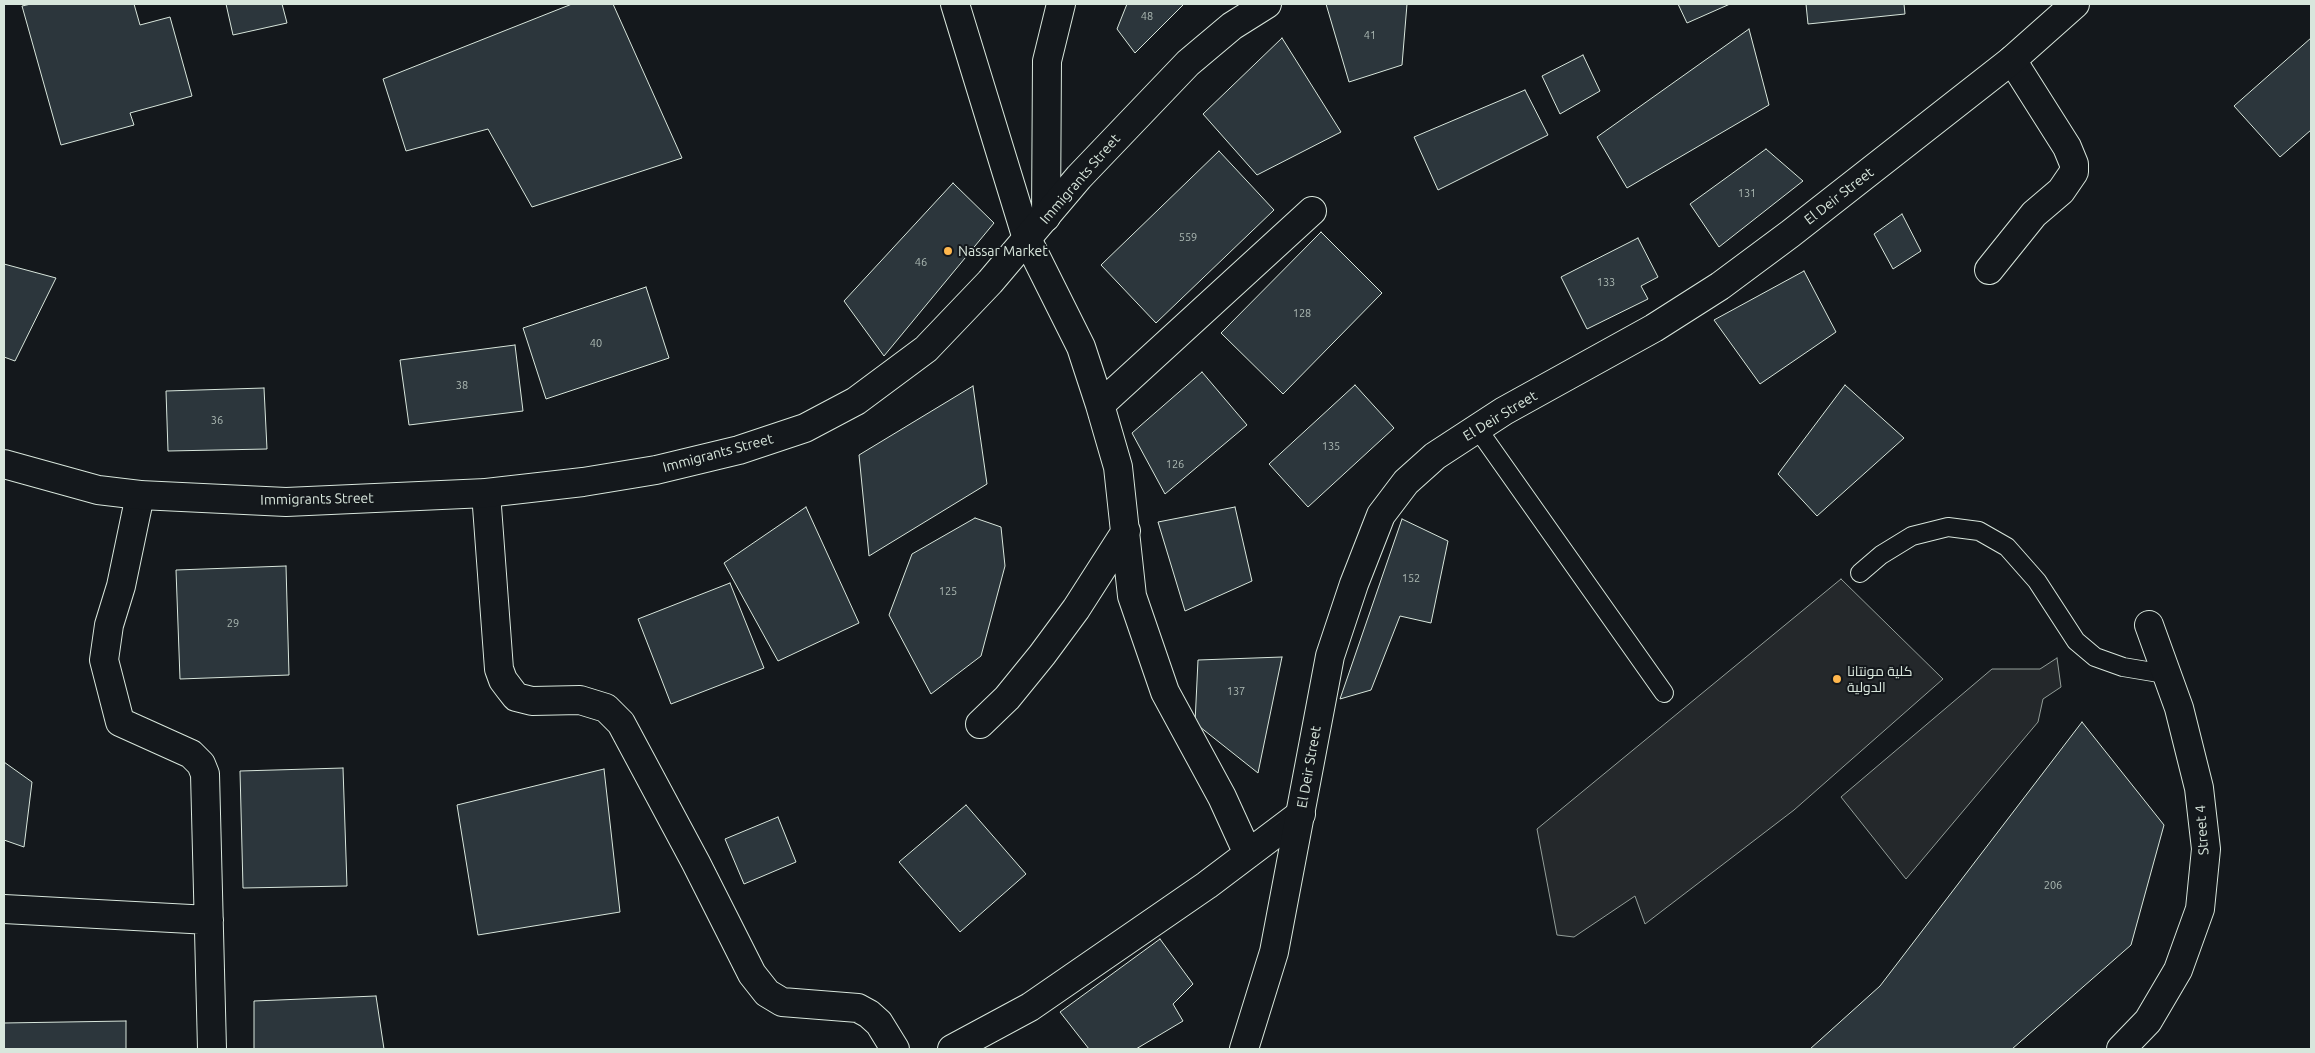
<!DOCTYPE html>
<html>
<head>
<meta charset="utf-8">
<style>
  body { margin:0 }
  #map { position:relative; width:2315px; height:1053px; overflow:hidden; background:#14181c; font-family:Ubuntu,sans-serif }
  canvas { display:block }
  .frame { position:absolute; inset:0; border:5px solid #d8e6dc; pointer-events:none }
</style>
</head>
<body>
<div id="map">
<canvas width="2315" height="1053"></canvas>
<div class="frame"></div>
</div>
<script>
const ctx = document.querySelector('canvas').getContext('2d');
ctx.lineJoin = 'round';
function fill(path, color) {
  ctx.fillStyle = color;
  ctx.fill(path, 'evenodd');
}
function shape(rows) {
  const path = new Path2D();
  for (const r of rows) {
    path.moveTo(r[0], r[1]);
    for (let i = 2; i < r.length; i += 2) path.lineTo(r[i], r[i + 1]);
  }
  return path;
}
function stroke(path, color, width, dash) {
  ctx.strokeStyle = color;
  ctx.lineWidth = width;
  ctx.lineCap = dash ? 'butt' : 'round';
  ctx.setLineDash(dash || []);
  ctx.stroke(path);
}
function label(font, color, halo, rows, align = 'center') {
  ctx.font = font + ' Ubuntu,Cairo,sans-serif';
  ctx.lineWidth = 4;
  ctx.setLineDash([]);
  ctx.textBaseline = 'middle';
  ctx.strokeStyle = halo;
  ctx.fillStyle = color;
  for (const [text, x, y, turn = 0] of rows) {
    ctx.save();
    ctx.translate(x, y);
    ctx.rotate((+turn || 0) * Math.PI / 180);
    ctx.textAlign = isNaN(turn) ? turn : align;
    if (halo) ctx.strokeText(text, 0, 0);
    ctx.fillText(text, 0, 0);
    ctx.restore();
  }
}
const parking = shape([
  [1841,579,1943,679,1794,810,1645,924,1635,896,1574,937,1557,935,1537,829,1841,579],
  [2057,658,2061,687,2043,699,2038,722,1906,879,1841,797,1992,669,2040,669,2057,658]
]);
const building = shape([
  [31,4,134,4,140,25,170,17,192,96,130,113,134,125,61,145,22,6,31,4],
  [226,4,282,4,287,23,233,35,226,4],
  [572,4,613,4,682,158,532,207,488,129,406,151,383,79,572,4],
  [1127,4,1184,4,1135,53,1117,29,1127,4],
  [1326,4,1407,4,1402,65,1349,82,1326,4],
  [1678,4,1730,4,1687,23,1678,4],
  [1806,4,1904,4,1905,14,1808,24,1806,4],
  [1749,29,1769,105,1627,188,1597,137,1749,29],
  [1282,38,1341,132,1257,175,1203,114,1282,38],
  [2311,38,2311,130,2280,157,2234,106,2311,38],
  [1583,55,1600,91,1560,114,1542,76,1583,55],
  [1525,90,1548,135,1438,190,1414,137,1525,90],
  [1766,149,1803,181,1719,247,1690,204,1766,149],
  [1219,151,1274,210,1156,323,1101,265,1219,151],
  [953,183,994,223,884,356,844,301,953,183],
  [1902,214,1921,251,1893,269,1874,234,1902,214],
  [1321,232,1382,293,1283,394,1221,333,1321,232],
  [1638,238,1658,277,1641,286,1648,299,1587,329,1561,277,1638,238],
  [4,264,56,278,15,361,4,357,4,264],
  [1804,271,1836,332,1760,384,1714,320,1804,271],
  [646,287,669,358,546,399,523,328,646,287],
  [515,345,523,411,409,425,400,360,515,345],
  [1202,372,1247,425,1165,494,1132,433,1202,372],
  [1355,385,1394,428,1308,507,1269,464,1355,385],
  [1845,385,1904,438,1817,516,1778,474,1845,385],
  [973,386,987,484,869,556,859,455,973,386],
  [264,388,267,449,168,451,166,391,264,388],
  [806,507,859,623,778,661,724,563,806,507],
  [1235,507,1252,581,1185,611,1158,522,1235,507],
  [975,518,1001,527,1005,566,981,656,931,694,889,615,912,554,975,518],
  [1402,519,1448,541,1431,623,1400,616,1371,690,1340,699,1402,519],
  [286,566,289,675,180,679,176,570,286,566],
  [730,583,764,668,671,704,638,619,730,583],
  [1282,657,1258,773,1195,723,1198,660,1282,657],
  [2082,722,2164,825,2131,945,2012,1049,1810,1049,1880,986,2082,722],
  [4,762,32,782,24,847,4,840,4,762],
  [343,768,347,886,243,888,240,771,343,768],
  [604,769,620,912,478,935,457,805,604,769],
  [966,805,1026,874,960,932,899,862,966,805],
  [778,817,796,862,744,884,725,839,778,817],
  [1160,939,1193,984,1173,1004,1183,1021,1136,1049,1089,1049,1060,1012,1160,939],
  [376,996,384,1049,254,1049,254,1001,376,996],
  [126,1021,126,1049,4,1049,4,1023,126,1021]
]);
const service = shape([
  [1477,428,1664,693],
  [1860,573,1881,555,1912,536,1948,527,1979,531,2007,547,2037,581,2076,641,2095,657,2123,667,2165,674]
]);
const minor = shape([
  [955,4,1027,239,1081,347,1100,405,1118,467,1132,596,1165,692,1222,797,1248,854],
  [1046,217,1047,61,1061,4],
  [1989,270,2034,214,2061,191,2074,172,2074,164,2067,147,2012,60],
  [1100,405,1312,211],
  [486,493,499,669,503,680,509,688,516,697,532,701,580,700,606,708,621,723,696,863,752,974,767,993,782,1002,858,1008,869,1014,879,1023,895,1049],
  [140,495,121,586,109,625,104,660,120,722,191,754,201,764,205,774,212,1049],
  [980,724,1007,698,1042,655,1076,609,1126,531],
  [4,909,209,920],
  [952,1049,1030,1007,1207,885,1301,814],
  [2121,1049,2148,1021,2178,970,2200,909,2206,849,2199,788,2179,708,2149,625]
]);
const tertiary = shape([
  [4,464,98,490,140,495,286,502,486,493,583,482,656,470,739,450,805,428,856,401,926,349,990,282,1079,177,1188,63,1232,26,1267,4],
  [1244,1049,1274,952,1330,656,1354,584,1381,515,1406,482,1435,456,1504,411,1654,328,1720,286,1790,234,2012,60,2075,4]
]);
const markers = [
  [948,251,5,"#ffb74d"],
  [1837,679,5,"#ffb74d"]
];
const numberNames = [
  ["48",1147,16],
  ["41",1370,35],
  ["131",1747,193],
  ["559",1188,237],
  ["46",921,262],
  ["133",1606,282],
  ["128",1302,313],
  ["40",596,343],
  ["38",462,385],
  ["36",217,420],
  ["135",1331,446],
  ["126",1175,464],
  ["152",1411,578],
  ["125",948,591],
  ["29",233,623],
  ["137",1236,691],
  ["206",2053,885]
];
const streetNames = [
  ["Immigrants Street",1080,179,-49],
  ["El Deir Street",1839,196,-38],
  ["El Deir Street",1500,416,-31],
  ["Immigrants Street",718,453,-15],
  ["Immigrants Street",317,499,-1],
  ["El Deir Street",1309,767,-80],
  ["Street 4",2202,830,-94]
];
const poiNames = [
  ["Nassar Market",958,251],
  ["كلية مونتانا",1847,671],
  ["الدولية",1847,687]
];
fill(parking, '#24282b');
stroke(parking, '#939e99', 1);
fill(building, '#2c363c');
stroke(building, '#d8e6dc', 1);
stroke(service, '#d8e6dc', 20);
stroke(minor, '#d8e6dc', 30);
stroke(tertiary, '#d8e6dc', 30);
stroke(service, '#14181c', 18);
stroke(minor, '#14181c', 28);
stroke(tertiary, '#14181c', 28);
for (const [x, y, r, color] of markers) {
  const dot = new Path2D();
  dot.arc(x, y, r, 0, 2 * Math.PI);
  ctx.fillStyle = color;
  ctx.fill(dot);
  stroke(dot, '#14181c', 2);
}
label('11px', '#adbab4', null, numberNames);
label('14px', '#d8e6dc', '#14181c', streetNames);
label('14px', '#d8e6dc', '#14181c', poiNames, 'left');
</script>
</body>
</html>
